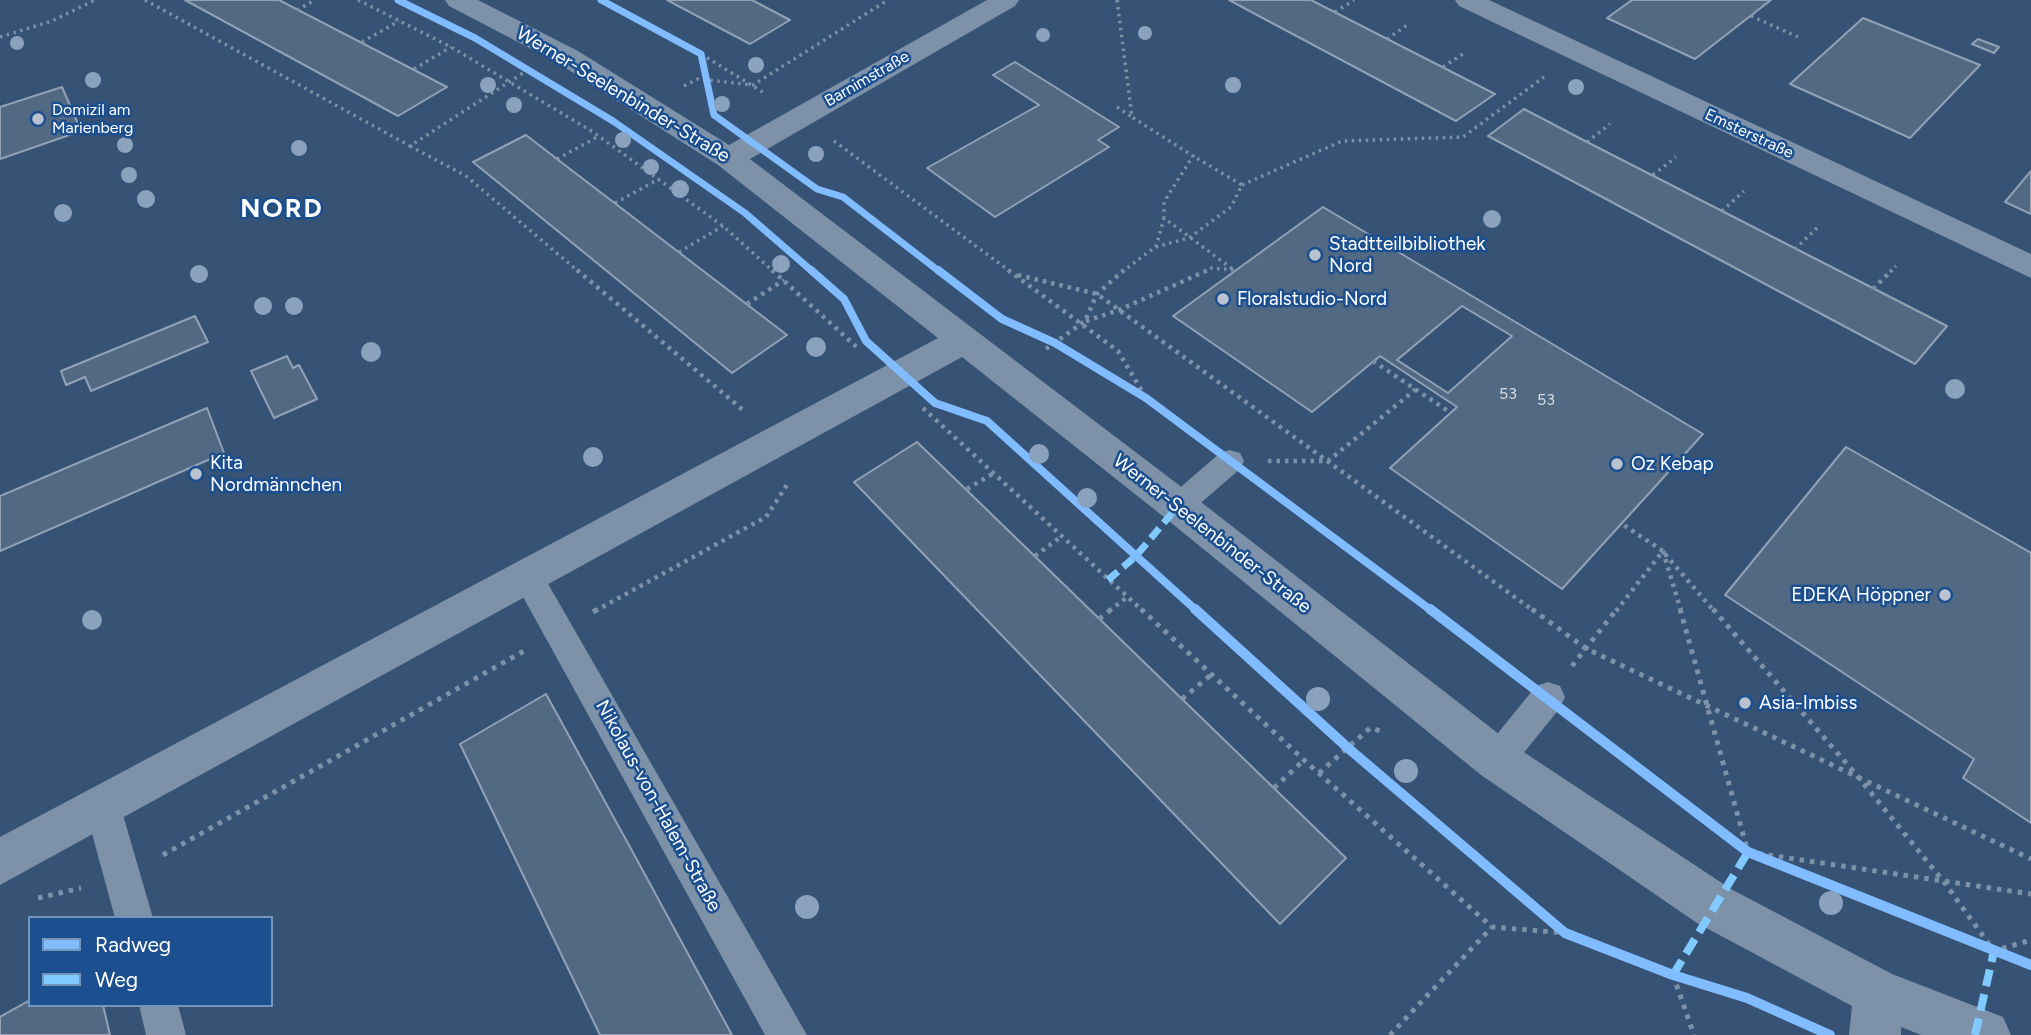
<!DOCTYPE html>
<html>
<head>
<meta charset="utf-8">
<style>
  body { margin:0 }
  #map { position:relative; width:2031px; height:1035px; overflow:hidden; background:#365274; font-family:Figtree,sans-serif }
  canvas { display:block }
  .legend { position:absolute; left:28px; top:916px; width:245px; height:91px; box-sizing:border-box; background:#1b4f8f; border:2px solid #7695bc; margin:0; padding:9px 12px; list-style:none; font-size:21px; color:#fff }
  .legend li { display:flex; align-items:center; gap:14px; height:35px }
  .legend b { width:35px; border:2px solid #7695bc }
</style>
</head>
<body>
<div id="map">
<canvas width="2031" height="1035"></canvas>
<ul class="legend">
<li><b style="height:9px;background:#80bcff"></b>Radweg</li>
<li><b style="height:9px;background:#80caff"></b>Weg</li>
</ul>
</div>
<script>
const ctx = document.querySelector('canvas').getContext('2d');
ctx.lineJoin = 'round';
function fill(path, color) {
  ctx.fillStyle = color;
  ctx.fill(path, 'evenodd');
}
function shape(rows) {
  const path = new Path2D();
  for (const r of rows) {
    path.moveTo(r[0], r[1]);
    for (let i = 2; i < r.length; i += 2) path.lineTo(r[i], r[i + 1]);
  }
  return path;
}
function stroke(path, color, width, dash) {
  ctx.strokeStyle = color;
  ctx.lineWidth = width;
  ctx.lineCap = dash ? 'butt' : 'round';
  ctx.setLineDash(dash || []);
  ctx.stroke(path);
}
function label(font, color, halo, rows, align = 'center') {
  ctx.font = font + ' Figtree,sans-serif';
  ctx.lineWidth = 5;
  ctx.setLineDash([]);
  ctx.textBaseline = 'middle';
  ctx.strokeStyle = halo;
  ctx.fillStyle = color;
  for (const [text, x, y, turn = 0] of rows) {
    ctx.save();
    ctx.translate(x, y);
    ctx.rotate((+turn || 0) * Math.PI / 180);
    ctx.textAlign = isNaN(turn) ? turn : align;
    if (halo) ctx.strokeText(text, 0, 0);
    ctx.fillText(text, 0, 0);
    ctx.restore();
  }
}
const building = shape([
  [185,0,279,0,447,87,398,116,185,0],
  [667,0,752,0,790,20,750,44,667,0],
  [1229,0,1311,0,1495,94,1456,121,1229,0],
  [1632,0,1771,0,1695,59,1607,18,1632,0],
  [1863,18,1980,65,1910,138,1790,84,1863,18],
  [1978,39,1999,47,1994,53,1972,44,1978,39],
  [1015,62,1119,127,1098,140,1109,147,995,217,927,168,1039,105,993,75,1015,62],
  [62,87,81,131,0,159,0,107,62,87],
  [1524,109,1587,142,1947,326,1915,364,1488,136,1524,109],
  [526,135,557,159,787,335,732,373,473,162,526,135],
  [2031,171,2031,214,2005,202,2031,171],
  [1323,207,1703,434,1562,589,1390,468,1457,407,1380,356,1312,412,1173,316,1323,207],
  [1462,306,1512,336,1448,393,1397,360,1462,306],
  [195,316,208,342,91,391,85,377,66,385,61,371,195,316],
  [287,356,293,368,299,365,317,399,274,418,251,371,287,356],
  [207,408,224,453,0,551,0,496,207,408],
  [917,442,1346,858,1280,924,854,482,917,442],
  [1846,447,2031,553,2031,823,1963,778,1974,759,1725,595,1846,447],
  [546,694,636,858,732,1035,600,1035,460,744,546,694],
  [30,1000,30,1005,103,1005,110,1035,0,1035,0,1017,30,1000]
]);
const pathFar2 = shape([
  [145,0,410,146,523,73],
  [358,0,451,47,593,132,723,226,774,272],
  [1117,0,1132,117,1193,156,1164,202,1164,218,1235,271],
  [297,10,315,0],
  [1335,12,1354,0],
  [1751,16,1798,37],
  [0,37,52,21,95,0],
  [1387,39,1409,24],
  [362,42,399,21],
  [701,54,766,94],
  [1443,67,1466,52],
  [414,69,451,47],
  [684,86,698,79,753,85,888,0],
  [1117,107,1132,117],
  [834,141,1011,272],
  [1587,142,1610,124],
  [410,146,466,176,579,272],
  [557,159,599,136],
  [1653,175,1676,157],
  [1242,185,1342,141,1463,137,1544,77],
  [615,203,659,179],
  [1722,211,1744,191],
  [1156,247,1164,218],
  [1795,249,1818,227],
  [679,252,723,226],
  [1122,272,1155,247,1189,238,1231,207,1242,185,1193,156],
  [1204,272,1212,268,1234,270],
  [1890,272,1896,266]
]);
const pathFar1 = shape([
  [577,270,743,410],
  [772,270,860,350],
  [1008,270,1118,351,1146,398],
  [1018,275,1097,294,1534,611],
  [1873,289,1892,270],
  [747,304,784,280],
  [1086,321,1119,310,1208,270],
  [1046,349,1085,321,1097,294,1124,270],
  [1373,361,1451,413],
  [923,408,1143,611],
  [1268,461,1328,461,1416,389],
  [967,489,994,473],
  [1663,551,1681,611],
  [1665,554,1714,611],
  [1035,556,1062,536],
  [595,611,766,517,787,485],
  [1109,611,1126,598],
  [1616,611,1663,551,1622,524]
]);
const path = shape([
  [1141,609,1304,760,1492,927,1565,933],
  [1532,609,1585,648,2031,859],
  [1680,609,1748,852,2031,894],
  [1713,609,1859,778,1944,882,1994,951,2031,940],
  [593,612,598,609],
  [1099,619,1112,609],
  [1572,666,1617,609],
  [1182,699,1211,675],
  [1319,773,1370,728,1381,731],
  [1274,788,1304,760],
  [163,855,524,651],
  [38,898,81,888],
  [1673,975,1694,1035],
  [1390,1035,1492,927]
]);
const lane = shape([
  [1230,450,1240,453,1244,461,1240,469,1188,514,1178,518,1168,514,1163,506,1168,498,1220,453,1230,450],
  [528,564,539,568,807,1035,765,1035,517,586,513,577,517,568,528,564],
  [1548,682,1560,686,1565,697,1560,708,1509,771,1497,776,1485,771,1480,760,1485,749,1536,686,1548,682],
  [103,791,115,796,121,808,153,918,115,918,85,808,91,796,103,791],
  [139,1005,178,1005,186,1035,146,1035,139,1005]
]);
const street = shape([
  [445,0,478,0,578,51,729,145,987,0,1019,0,1015,6,750,159,1192,495,1513,745,1731,889,1892,974,2003,1017,2011,1035,1921,1035,1901,1027,1901,1035,1849,1035,1852,1006,1697,923,1481,775,1164,517,962,357,0,885,0,837,938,338,718,165,558,63,449,6,445,0],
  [1455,0,1489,0,2031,254,2031,278,1459,6,1455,0]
]);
const quietFar1 = shape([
  [1108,580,1136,556,1178,506]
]);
const quiet = shape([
  [1673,975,1748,852],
  [1975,1035,1994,951]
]);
const cyclewayFar2 = shape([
  [398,0,475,38,613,121,745,213,813,272],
  [601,0,701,54,714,115,817,189,843,197,940,272]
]);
const cyclewayFar1 = shape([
  [811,270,844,299,866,341,935,403,987,421,1197,611],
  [938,270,1002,319,1055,343,1146,398,1432,611]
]);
const cycleway = shape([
  [1195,609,1348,748,1565,933,1673,975,1747,998,1830,1035],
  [1430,609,1748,852,2031,965]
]);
const trees = [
  [1145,33,7],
  [1043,35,7],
  [17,43,7],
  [756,65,8],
  [93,80,8],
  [488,85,8],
  [1233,85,8],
  [1576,87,8],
  [722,104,8],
  [514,105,8],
  [623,140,8],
  [125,145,8],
  [299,148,8],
  [816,154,8],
  [651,167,8],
  [129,175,8],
  [680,189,9],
  [146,199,9],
  [63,213,9],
  [1492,219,9],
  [781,264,9],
  [199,274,9],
  [263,306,9],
  [294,306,9],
  [816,347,10],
  [371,352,10],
  [1955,389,10],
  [1039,454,10],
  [593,457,10],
  [1087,498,10],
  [92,620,10],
  [1318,699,12],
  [1406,771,12],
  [1831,903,12],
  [807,907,12]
];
const markers = [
  [38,119,7,"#b9c2ce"],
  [1315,255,7,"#b9c2ce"],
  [1223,299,7,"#b9c2ce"],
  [1617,464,7,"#b9c2ce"],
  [196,474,7,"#b9c2ce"],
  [1945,595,7,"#b9c2ce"],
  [1745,703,7,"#b9c2ce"]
];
const farStreetnames = [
  ["Barnimstraße",867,79,-30],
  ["Emsterstraße",1749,134,25]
];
const farPoinames = [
  ["Domizil am",52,110],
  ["Marienberg",52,128]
];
const numberNames = [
  ["53",1508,394],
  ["53",1546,400]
];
const streetNames = [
  ["Werner-Seelenbinder-Straße",623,95,31],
  ["Werner-Seelenbinder-Straße",1212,534,38],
  ["Nikolaus-von-Halem-Straße",658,806,61]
];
const poiNames = [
  ["Stadtteilbibliothek",1329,244],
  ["Nord",1329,266],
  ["Floralstudio-Nord",1237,299],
  ["Kita",210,463],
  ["Nordmännchen",210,485],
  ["Oz Kebap",1631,464],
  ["EDEKA Höppner",1931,595,"right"],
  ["Asia-Imbiss",1759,703]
];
const districtNames = [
  ["NORD",282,209]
];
fill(building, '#526984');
stroke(building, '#92a2b6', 2);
stroke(pathFar2, '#7d92a8', 3.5, [2.5, 4.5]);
stroke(pathFar1, '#7d92a8', 4.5, [3.5, 5]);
stroke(path, '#7d92a8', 5, [4.5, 6]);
fill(lane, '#7d92a8');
fill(street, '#7d92a8');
stroke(quietFar1, '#80caff', 7, [13, 7]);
stroke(quiet, '#80caff', 8, [17, 8]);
stroke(cyclewayFar2, '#80bcff', 7);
stroke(cyclewayFar1, '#80bcff', 8);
stroke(cycleway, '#80bcff', 10);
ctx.fillStyle = '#8aa2be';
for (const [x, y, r] of trees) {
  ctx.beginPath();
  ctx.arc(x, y, r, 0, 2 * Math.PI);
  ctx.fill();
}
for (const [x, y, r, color] of markers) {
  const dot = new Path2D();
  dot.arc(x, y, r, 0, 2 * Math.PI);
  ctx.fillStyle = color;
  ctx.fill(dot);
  stroke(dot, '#1b4f8f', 2.5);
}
label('16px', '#fff', '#1b4f8f', farStreetnames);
label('16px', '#fff', '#1b4f8f', farPoinames, 'left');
label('16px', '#d4dae0', null, numberNames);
label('19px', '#fff', '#1b4f8f', streetNames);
label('19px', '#fff', '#1b4f8f', poiNames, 'left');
ctx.letterSpacing = '2px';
label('bold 26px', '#fff', '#1b4f8f', districtNames);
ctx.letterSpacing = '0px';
</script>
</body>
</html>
